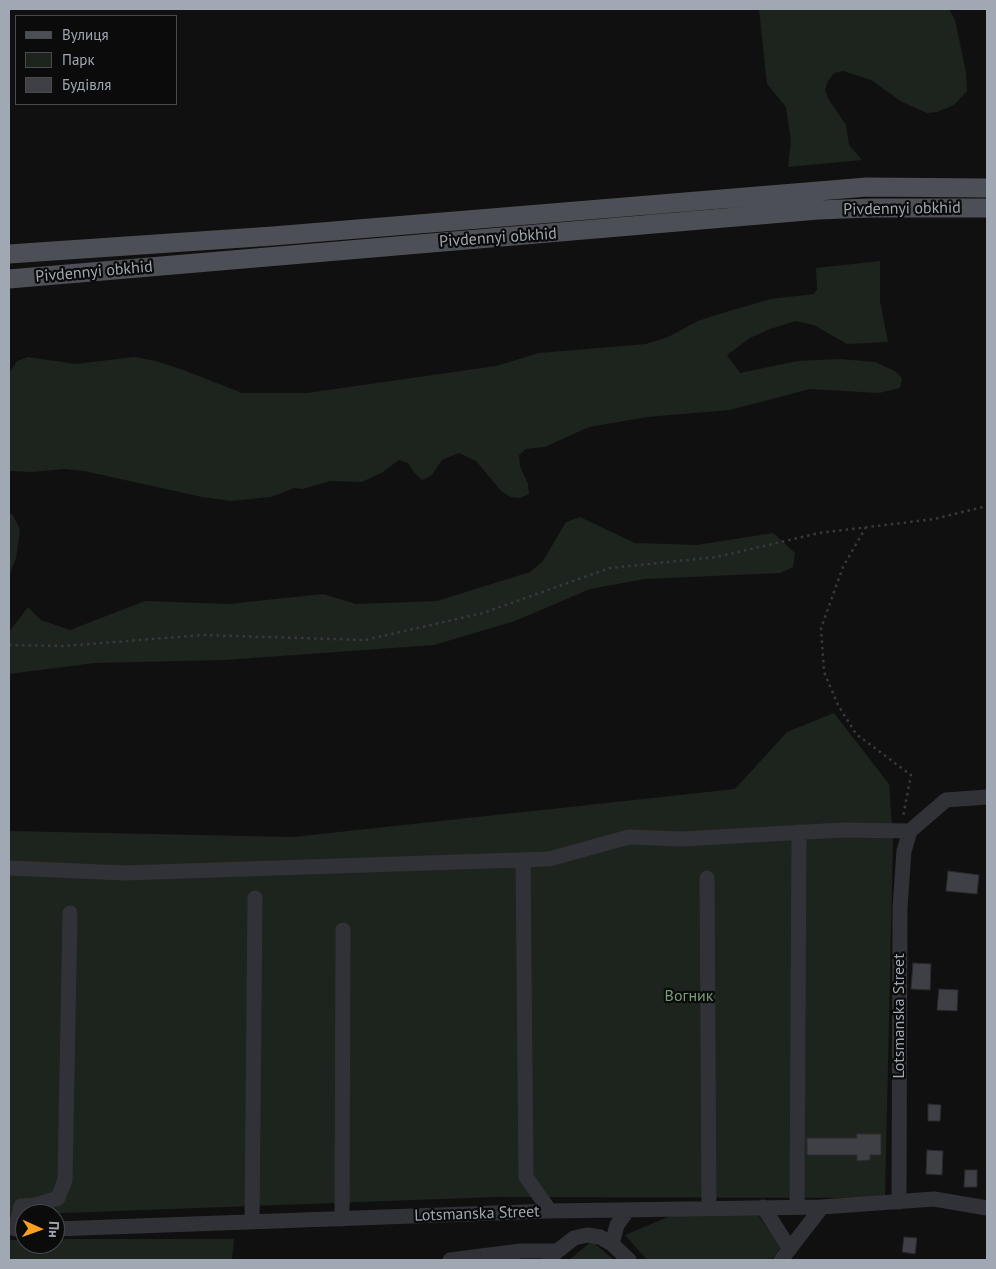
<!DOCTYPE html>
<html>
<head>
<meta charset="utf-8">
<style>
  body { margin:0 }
  #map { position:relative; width:996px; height:1269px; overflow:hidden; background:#101011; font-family:"PT Sans",sans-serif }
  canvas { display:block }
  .frame { position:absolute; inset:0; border:10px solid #a0a8b3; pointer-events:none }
  .legend { position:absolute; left:15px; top:15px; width:162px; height:90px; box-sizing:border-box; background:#0b0b0c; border:1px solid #474a4f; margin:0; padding:6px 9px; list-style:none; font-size:15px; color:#a0a8b3 }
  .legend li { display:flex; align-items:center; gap:10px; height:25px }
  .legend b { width:25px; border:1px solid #474a4f }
  .north { position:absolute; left:15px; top:1204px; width:50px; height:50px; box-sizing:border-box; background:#0b0b0c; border:1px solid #474a4f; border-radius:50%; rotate:92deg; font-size:14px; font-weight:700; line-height:20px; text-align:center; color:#a0a8b3 }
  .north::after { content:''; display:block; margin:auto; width:18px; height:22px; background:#f8a021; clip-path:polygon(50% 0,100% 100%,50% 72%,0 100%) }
</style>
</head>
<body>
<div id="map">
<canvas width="996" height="1269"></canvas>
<div class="frame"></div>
<ul class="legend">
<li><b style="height:6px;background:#4d4f56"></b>Вулиця</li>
<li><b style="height:14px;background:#1c241d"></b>Парк</li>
<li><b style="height:14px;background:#3e4045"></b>Будівля</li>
</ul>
<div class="north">Пн</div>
</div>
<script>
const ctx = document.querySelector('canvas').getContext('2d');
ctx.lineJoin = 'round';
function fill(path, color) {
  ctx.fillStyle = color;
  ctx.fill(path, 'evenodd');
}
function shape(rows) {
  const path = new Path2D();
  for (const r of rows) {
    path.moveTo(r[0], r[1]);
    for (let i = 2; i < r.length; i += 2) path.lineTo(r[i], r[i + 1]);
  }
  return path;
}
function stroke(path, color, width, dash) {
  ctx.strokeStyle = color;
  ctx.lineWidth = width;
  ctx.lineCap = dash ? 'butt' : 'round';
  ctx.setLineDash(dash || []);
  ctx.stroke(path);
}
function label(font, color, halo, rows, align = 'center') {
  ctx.font = font + ' "PT Sans",sans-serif';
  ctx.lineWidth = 4.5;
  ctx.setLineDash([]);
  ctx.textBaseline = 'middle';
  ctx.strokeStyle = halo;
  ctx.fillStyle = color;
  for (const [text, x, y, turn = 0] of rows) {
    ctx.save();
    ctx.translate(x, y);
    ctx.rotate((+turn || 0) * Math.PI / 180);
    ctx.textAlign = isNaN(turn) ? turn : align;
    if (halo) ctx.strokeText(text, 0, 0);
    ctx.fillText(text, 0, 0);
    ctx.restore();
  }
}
const green = shape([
  [759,9,949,9,955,20,966,72,967,91,954,105,937,112,927,113,902,102,871,80,843,71,834,73,828,81,825,90,829,100,846,125,849,145,862,160,788,167,791,141,786,107,767,84],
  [880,261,880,301,888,342,847,344,814,325,796,321,770,329,750,338,727,355,740,373,797,361,840,359,875,362,895,371,902,378,900,388,879,393,810,389,730,410,647,417,589,427,545,447,526,449,519,455,520,466,528,484,529,494,520,498,511,497,502,492,476,461,459,453,442,460,431,476,422,480,414,472,408,463,399,460,383,472,362,482,330,481,303,489,294,488,271,497,231,501,202,497,84,471,64,469,32,472,9,471,9,373,17,361,28,357,76,364,134,357,156,361,186,371,242,393,307,393,496,366,539,353,646,344,668,337,698,321,719,314,771,299,814,294,817,289,816,268],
  [9,513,13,515,20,530,16,558,9,576],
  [580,517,635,543,697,545,773,533,795,553,793,567,780,573,645,579,590,589,515,621,434,645,225,660,95,663,9,674,9,632,28,607,41,620,70,630,145,601,228,604,323,594,356,604,437,601,530,572,543,561,566,522],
  [834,713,889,784,893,841,885,1198,495,1197,9,1215,9,831,293,837,735,789,787,732],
  [756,1212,781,1247,771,1260,647,1260,625,1235,675,1214],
  [55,1239,234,1239,232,1260,9,1260,9,1240,25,1240,25,1244,55,1244],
  [592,1241,614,1260,569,1260]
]);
const building = shape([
  [948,871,979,875,977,894,946,891,948,871],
  [913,963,931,964,930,990,911,989,913,963],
  [939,989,958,990,957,1011,937,1010,939,989],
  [928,1104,941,1105,940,1121,928,1121,928,1104],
  [856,1134,881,1134,881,1155,870,1155,870,1160,857,1161,857,1155,807,1155,807,1138,857,1138,856,1134],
  [927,1150,943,1151,942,1175,926,1174,927,1150],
  [965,1170,977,1170,977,1187,964,1187,965,1170],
  [904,1237,917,1238,915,1254,902,1252,904,1237]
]);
const path = shape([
  [866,527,843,567,821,628,824,672,838,705,856,734,911,775,903,817],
  [9,645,64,646,202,635,365,640,483,613,610,568,717,557,819,533,934,519,987,506]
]);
const minor = shape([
  [910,831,946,800,987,797],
  [523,860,526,1177,550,1211],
  [9,868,124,873,549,859,629,837,682,839,842,830,910,831],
  [707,878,709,1208],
  [899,1202,900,908,904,851,910,831],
  [763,1207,790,1249],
  [797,1207,799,832],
  [342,1219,343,930],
  [252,1222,255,898],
  [15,1229,21,1206,36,1205,58,1198,65,1180,70,913],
  [55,1229,550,1211,822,1207,934,1199,987,1208],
  [612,1244,617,1225,628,1210],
  [550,1257,574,1238,587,1235,600,1237,612,1244,629,1260],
  [450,1260,521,1251,557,1251],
  [781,1260,822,1207]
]);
const major = shape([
  [9,254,273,236,867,187,987,188],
  [9,279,818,210,871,208,987,208]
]);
const streetNames = [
  ["Pivdennyi obkhid",902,209,-1],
  ["Pivdennyi obkhid",498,238,-4],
  ["Pivdennyi obkhid",94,272,-5],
  ["Lotsmanska Street",899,1016,-90],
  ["Lotsmanska Street",477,1214,-2]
];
const parkNames = [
  ["Вогник",689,996]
];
fill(green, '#1c241d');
fill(building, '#3e4045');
stroke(building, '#2a2a2e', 1);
stroke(path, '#37393e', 2.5, [2.5, 4]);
stroke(minor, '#313237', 15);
stroke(major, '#4d4f56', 19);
label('16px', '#a0a8b3', '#0b0b0c', streetNames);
label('16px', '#779f76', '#0b0b0c', parkNames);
</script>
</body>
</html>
